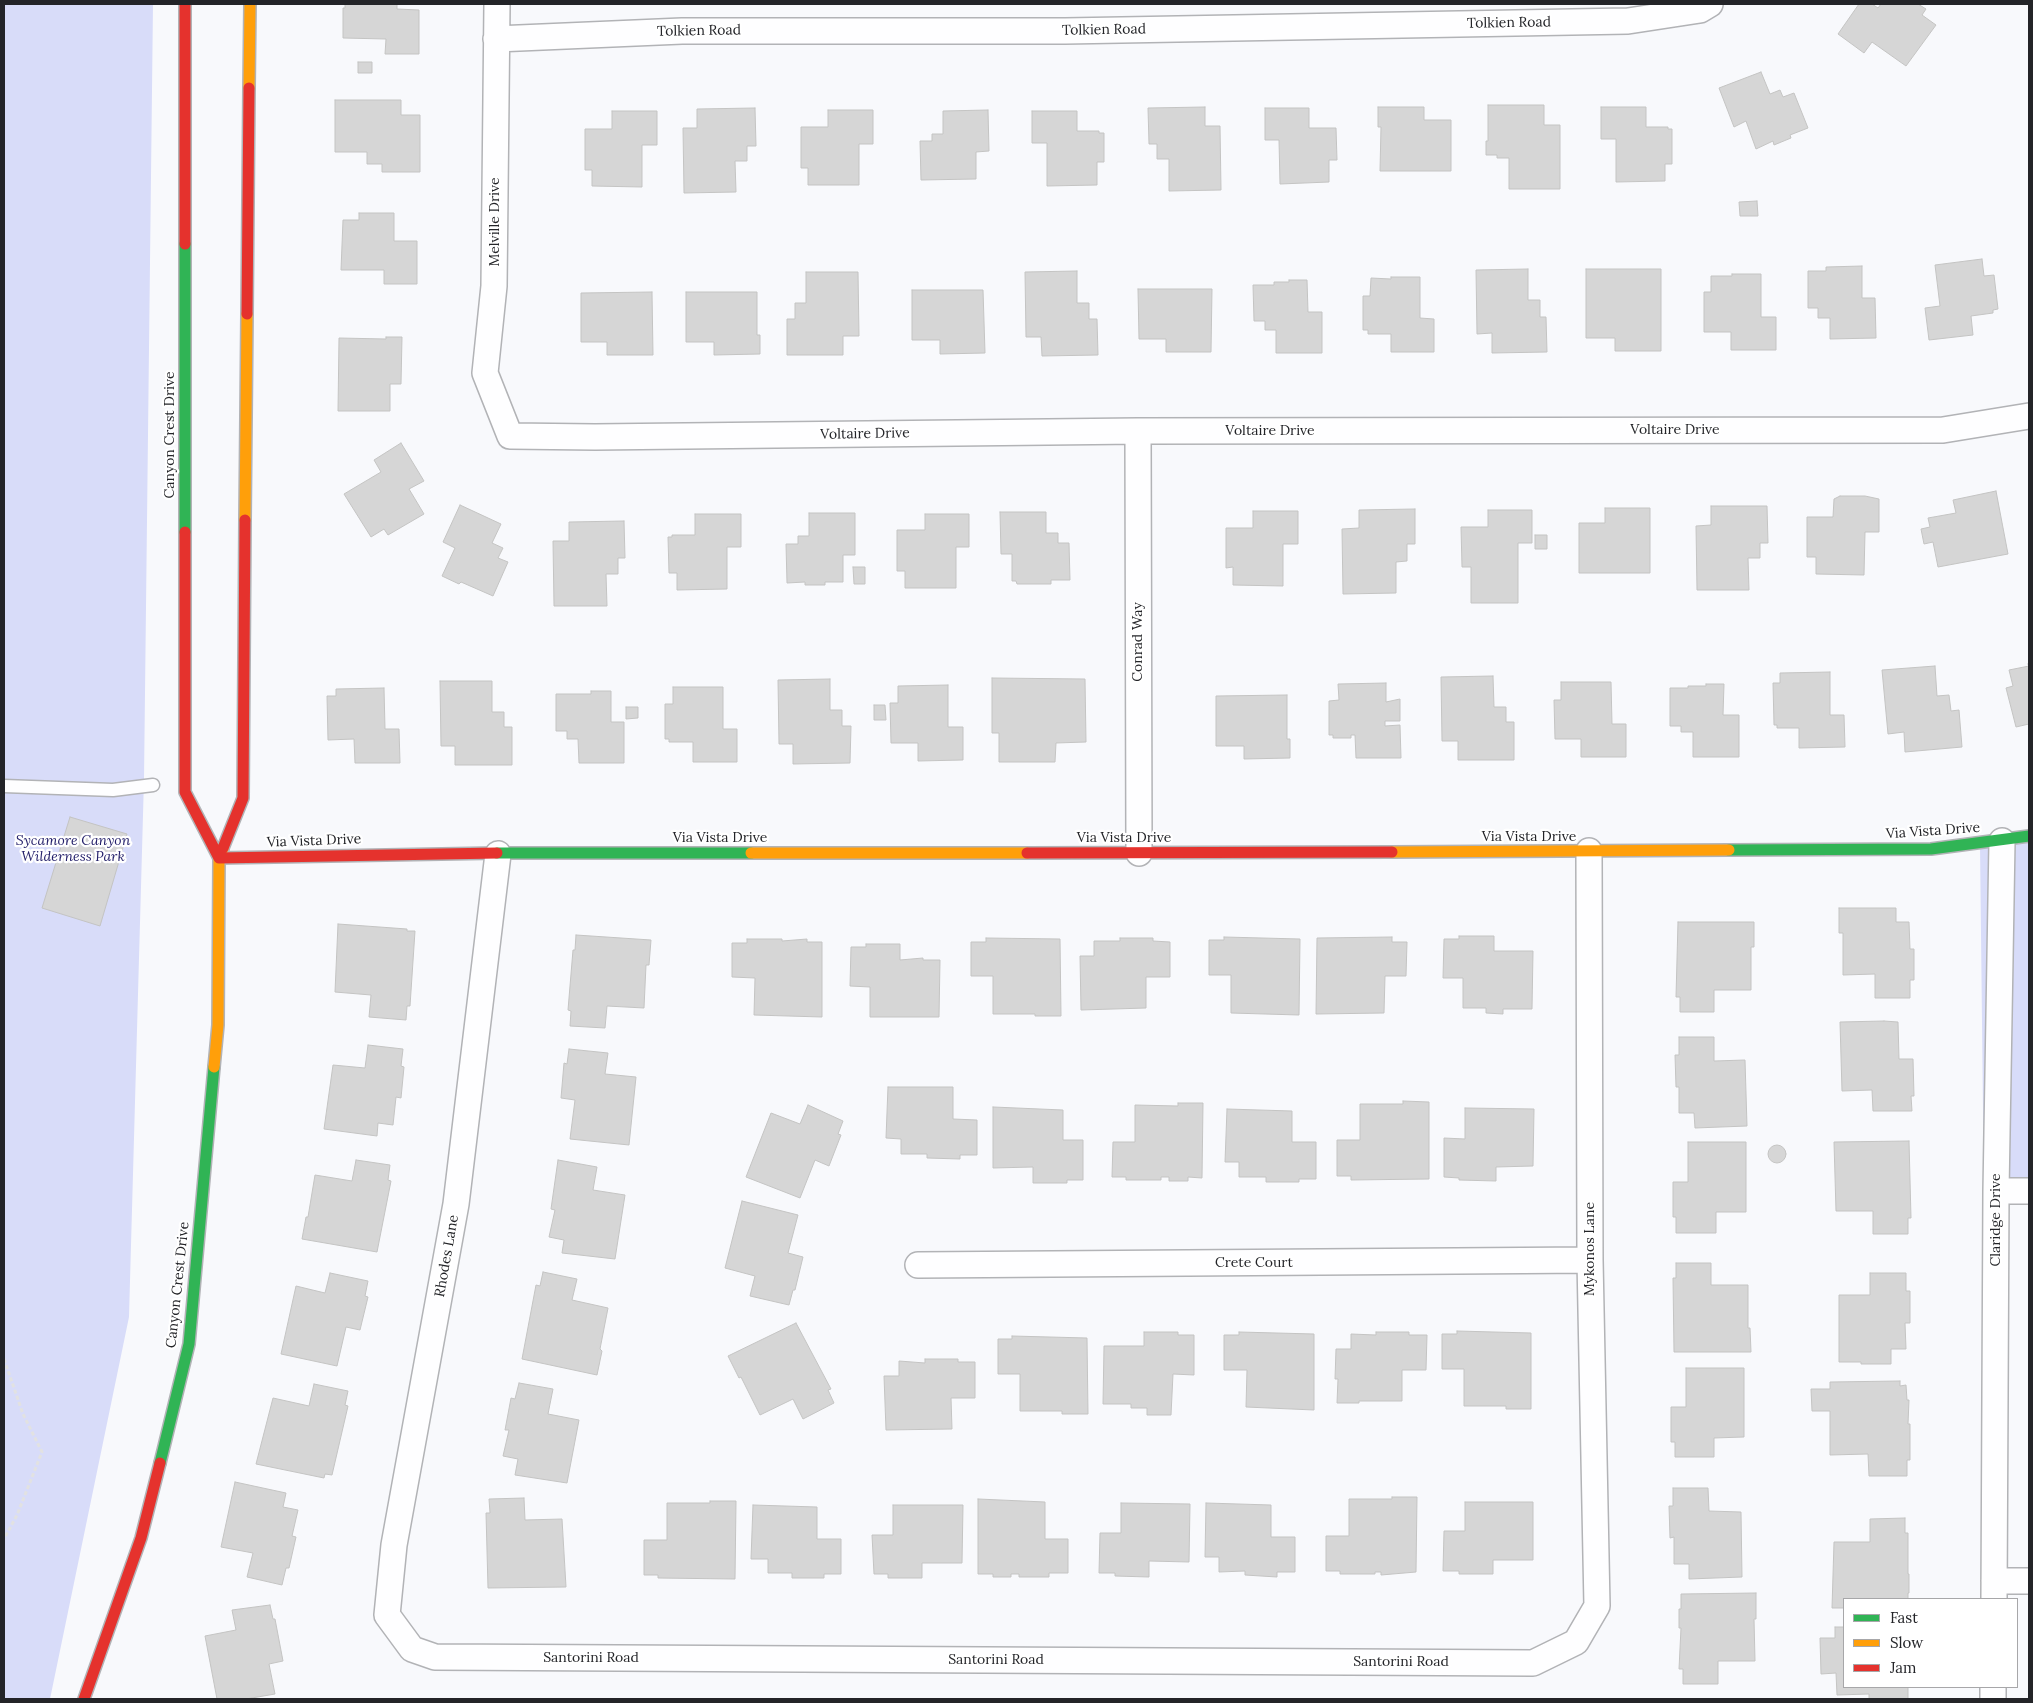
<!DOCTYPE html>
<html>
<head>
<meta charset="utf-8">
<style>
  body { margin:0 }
  #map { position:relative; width:2033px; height:1703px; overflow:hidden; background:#f8f9fc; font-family:Lora,serif }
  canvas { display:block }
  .frame { position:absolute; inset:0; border:5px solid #232428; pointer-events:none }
  .legend { position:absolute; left:1843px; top:1598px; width:175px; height:90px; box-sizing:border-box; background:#fff; border:1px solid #a7a7a9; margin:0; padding:6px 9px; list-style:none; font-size:15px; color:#232428 }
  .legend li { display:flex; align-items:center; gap:10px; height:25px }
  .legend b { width:25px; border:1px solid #a7a7a9 }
</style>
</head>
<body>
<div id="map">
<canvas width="2033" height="1703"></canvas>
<div class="frame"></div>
<ul class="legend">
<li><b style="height:6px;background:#30b455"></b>Fast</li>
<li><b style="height:6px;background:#ff9f0a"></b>Slow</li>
<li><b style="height:6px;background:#e5322d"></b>Jam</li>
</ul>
</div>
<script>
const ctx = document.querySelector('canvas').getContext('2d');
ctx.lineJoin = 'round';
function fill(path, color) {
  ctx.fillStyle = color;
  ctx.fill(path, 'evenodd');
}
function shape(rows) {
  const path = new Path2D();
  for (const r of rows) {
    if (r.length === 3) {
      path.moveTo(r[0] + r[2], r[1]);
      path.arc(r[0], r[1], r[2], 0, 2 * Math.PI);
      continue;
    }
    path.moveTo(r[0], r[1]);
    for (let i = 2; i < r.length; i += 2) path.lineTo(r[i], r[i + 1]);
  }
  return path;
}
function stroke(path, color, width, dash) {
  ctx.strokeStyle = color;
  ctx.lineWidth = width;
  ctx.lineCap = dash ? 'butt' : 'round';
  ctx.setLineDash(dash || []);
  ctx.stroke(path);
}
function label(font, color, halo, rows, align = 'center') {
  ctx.font = font + ' Lora,serif';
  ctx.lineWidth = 4.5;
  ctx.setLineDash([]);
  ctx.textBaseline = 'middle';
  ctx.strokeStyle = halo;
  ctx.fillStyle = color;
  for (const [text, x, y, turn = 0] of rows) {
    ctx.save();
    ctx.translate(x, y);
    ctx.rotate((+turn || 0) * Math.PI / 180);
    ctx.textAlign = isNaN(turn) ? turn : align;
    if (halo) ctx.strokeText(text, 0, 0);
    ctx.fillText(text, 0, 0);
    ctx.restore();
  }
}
const green = shape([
  [4,4,153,4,144,779,129,1317,50,1699,4,1699],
  [2029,839,2029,1199,1984,1199,1980,845]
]);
const building = shape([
  [345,4,397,4,397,9,419,10,419,54,385,54,386,39,343,38,343,8,345,8,345,4],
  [1859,4,1872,4,1878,8,1881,4,1918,4,1926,9,1922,15,1936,25,1906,66,1872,42,1864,53,1838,34,1859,4],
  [358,62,372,62,372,73,358,73,358,62],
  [1761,72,1770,94,1780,90,1783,97,1794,93,1808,128,1790,135,1791,138,1774,145,1773,141,1756,149,1746,121,1734,127,1719,88,1761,72],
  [335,100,401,100,401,115,420,115,420,172,382,172,382,164,367,164,367,152,335,152,335,100],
  [1488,105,1544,105,1544,125,1560,125,1560,189,1509,189,1509,158,1497,158,1497,155,1486,155,1486,141,1488,141,1488,105],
  [1205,107,1205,126,1220,126,1221,190,1169,191,1169,159,1157,159,1157,144,1149,144,1148,108,1205,107],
  [1378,107,1424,107,1424,120,1451,120,1451,171,1380,171,1381,127,1378,127,1378,107],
  [1601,107,1646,107,1646,127,1668,127,1668,129,1672,129,1672,164,1665,164,1665,181,1616,182,1616,139,1601,139,1601,107],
  [755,108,756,146,747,146,747,161,735,161,736,192,684,193,683,128,697,128,697,109,755,108],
  [1265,108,1309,108,1309,128,1336,128,1337,160,1329,160,1329,182,1280,184,1279,140,1265,140,1265,108],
  [828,110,873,110,873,144,859,144,859,185,808,185,808,168,801,168,801,127,828,127,828,110],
  [988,110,989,151,976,152,976,179,921,180,920,141,932,141,932,134,943,134,943,111,988,110],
  [612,111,657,111,657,145,642,145,642,187,592,186,592,170,585,170,585,129,612,129,612,111],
  [1032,111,1077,111,1077,131,1099,131,1099,133,1104,133,1104,162,1097,162,1097,185,1047,186,1047,143,1032,143,1032,111],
  [1757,201,1758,216,1740,216,1739,202,1757,201],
  [359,213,394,213,394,241,417,241,417,284,384,284,384,270,341,270,343,220,359,220,359,213],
  [1982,259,1984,276,1994,275,1998,309,1993,310,1993,313,1971,316,1973,335,1929,340,1925,308,1940,306,1935,265,1982,259],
  [1862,266,1862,298,1875,298,1876,338,1830,339,1830,318,1818,318,1818,308,1808,308,1808,271,1826,271,1826,267,1862,266],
  [1528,269,1528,300,1540,300,1540,317,1546,317,1547,352,1492,353,1492,333,1477,334,1476,270,1528,269],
  [1586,269,1661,269,1661,351,1615,351,1615,338,1586,338,1586,269],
  [1077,271,1077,303,1089,303,1089,319,1097,319,1098,355,1042,356,1041,337,1026,337,1025,272,1077,271],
  [806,272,858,272,859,336,843,336,843,355,787,355,787,319,795,319,795,303,806,303,806,272],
  [1732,274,1761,274,1761,317,1776,317,1776,350,1731,350,1731,332,1704,332,1704,292,1711,292,1711,276,1732,276,1732,274],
  [1391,277,1420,277,1420,318,1434,319,1434,352,1391,352,1391,334,1368,334,1368,330,1363,330,1363,296,1370,296,1371,278,1391,279,1391,277],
  [1289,280,1307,280,1308,312,1322,312,1322,353,1276,353,1276,330,1265,330,1265,321,1254,321,1253,285,1274,285,1274,282,1289,282,1289,280],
  [1138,289,1212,289,1211,352,1166,352,1166,339,1139,339,1138,289],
  [912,290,983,290,985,353,940,354,940,340,912,340,912,290],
  [652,292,653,355,607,355,607,342,581,342,581,293,652,292],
  [686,292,757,292,757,335,760,335,760,354,714,355,714,342,686,342,686,292],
  [386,337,402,337,401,384,390,384,390,411,338,411,339,338,386,339,386,337],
  [401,443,424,481,409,489,424,514,388,535,384,529,371,537,344,494,381,472,374,460,401,443],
  [1996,491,2008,554,1938,567,1933,542,1924,544,1921,529,1930,527,1928,518,1956,513,1953,500,1996,491],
  [1840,496,1865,496,1879,499,1879,532,1865,532,1864,575,1816,574,1816,557,1807,557,1807,517,1833,517,1834,499,1840,496],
  [460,505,501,524,492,543,503,548,498,558,508,562,493,596,461,582,459,584,442,576,455,548,443,542,460,505],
  [1711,506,1767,506,1768,543,1760,543,1760,558,1748,558,1749,590,1697,590,1696,526,1711,525,1711,506],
  [1605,508,1650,508,1650,573,1579,573,1579,523,1605,523,1605,508],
  [1415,509,1415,544,1407,544,1407,561,1396,562,1396,593,1343,594,1342,529,1359,528,1359,510,1415,509],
  [1488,510,1532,510,1532,543,1518,543,1518,603,1471,603,1471,567,1462,567,1461,527,1488,527,1488,510],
  [1253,511,1298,511,1298,544,1283,544,1283,586,1233,585,1233,567,1226,568,1226,528,1253,528,1253,511],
  [1000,512,1046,512,1046,533,1058,533,1058,543,1069,543,1070,580,1051,580,1051,584,1017,584,1016,581,1012,581,1012,554,1001,554,1000,512],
  [809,513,855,513,855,555,843,555,843,582,825,582,825,585,805,585,805,582,787,583,786,544,798,544,798,536,809,536,809,513],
  [695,514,741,514,741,547,727,547,727,589,677,590,677,573,669,573,668,537,672,537,672,535,695,535,695,514],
  [925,514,969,514,969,547,956,547,956,588,905,588,905,571,897,571,897,530,925,530,925,514],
  [624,521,625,558,618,558,618,574,606,574,607,606,554,606,553,541,569,541,569,522,624,521],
  [1535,535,1547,535,1547,549,1535,549,1535,535],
  [853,567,865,567,865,584,854,584,853,567],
  [2028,664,2029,664,2029,724,2016,727,2006,688,2013,686,2009,670,2029,666,2028,664],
  [1935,666,1937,696,1949,695,1951,711,1959,710,1962,747,1905,752,1904,732,1888,734,1882,670,1935,666],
  [1830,672,1830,715,1844,715,1845,747,1799,748,1799,728,1777,728,1777,725,1774,725,1773,683,1780,683,1780,673,1830,672],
  [1493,676,1494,707,1506,707,1506,722,1514,722,1514,760,1458,760,1458,741,1442,741,1441,677,1493,676],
  [992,678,1085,679,1086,742,1056,743,1055,762,999,762,999,733,992,733,992,678],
  [830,679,830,710,842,710,842,726,851,726,850,763,793,764,793,744,779,744,778,680,830,679],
  [440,681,492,681,492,712,504,712,504,727,512,727,512,765,455,765,455,746,441,746,440,681],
  [1561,682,1611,682,1612,724,1626,724,1626,757,1581,757,1581,739,1555,739,1554,700,1561,700,1561,682],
  [1386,683,1386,702,1400,699,1400,721,1385,721,1385,726,1400,725,1401,758,1356,758,1355,735,1351,735,1351,738,1333,738,1333,735,1329,735,1329,701,1339,700,1338,684,1386,683],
  [1706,684,1724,684,1723,715,1739,715,1739,757,1693,757,1693,732,1681,732,1681,726,1670,726,1670,688,1688,688,1688,686,1706,686,1706,684],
  [948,685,948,727,963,727,963,760,918,761,918,743,891,743,890,703,898,703,898,686,948,685],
  [673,687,723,687,723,729,737,729,737,762,693,762,693,742,669,742,669,739,665,739,665,704,673,704,673,687],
  [384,688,385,729,399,729,400,763,355,763,354,739,328,740,327,696,336,696,336,689,384,688],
  [591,691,611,691,611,722,624,722,624,763,579,763,578,739,567,739,567,731,556,731,556,694,591,694,591,691],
  [1287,695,1287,739,1290,739,1290,758,1244,759,1244,746,1216,746,1216,696,1287,695],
  [874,705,885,705,886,720,874,720,874,705],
  [626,707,638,707,638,718,626,719,626,707],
  [70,817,127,834,100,926,42,908,70,817],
  [1839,908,1896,908,1896,922,1909,922,1910,949,1914,949,1914,980,1910,980,1910,998,1875,998,1875,974,1843,975,1843,933,1839,933,1839,908],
  [1678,922,1754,922,1754,947,1751,947,1751,990,1714,990,1714,1012,1680,1012,1680,997,1676,997,1678,922],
  [338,924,407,929,407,931,415,931,410,1006,407,1006,406,1020,369,1017,371,995,335,992,338,924],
  [576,935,651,940,649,965,646,965,644,1008,607,1006,605,1028,570,1026,571,1011,568,1010,573,950,575,950,576,935],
  [1459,936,1494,936,1494,951,1533,951,1532,1009,1503,1009,1503,1014,1486,1013,1486,1008,1463,1008,1463,978,1443,978,1444,939,1459,939,1459,936],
  [1224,937,1300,939,1299,1015,1231,1013,1231,975,1209,975,1209,940,1224,940,1224,937],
  [1392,937,1392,942,1407,942,1406,976,1385,976,1384,1013,1316,1014,1317,938,1392,937],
  [986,938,1060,939,1061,1016,1035,1016,1035,1014,993,1014,993,976,971,976,971,942,986,942,986,938],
  [1120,938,1153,938,1153,941,1170,942,1170,977,1146,977,1146,1008,1081,1010,1080,956,1094,956,1094,941,1120,941,1120,938],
  [747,939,782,939,782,941,807,939,807,942,822,942,822,1017,754,1015,755,978,732,977,732,943,747,943,747,939],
  [866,944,900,944,900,960,923,958,923,960,940,960,939,1017,870,1017,870,987,850,986,851,947,866,947,866,944],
  [1884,1021,1898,1022,1899,1059,1913,1059,1914,1096,1911,1096,1912,1111,1873,1111,1872,1090,1842,1091,1840,1022,1884,1021],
  [1679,1037,1714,1037,1714,1061,1745,1060,1747,1126,1695,1128,1694,1113,1679,1113,1679,1087,1676,1087,1675,1055,1679,1055,1679,1037],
  [368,1045,403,1049,401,1066,404,1067,401,1098,396,1097,393,1125,378,1123,377,1136,324,1129,333,1065,365,1068,368,1045],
  [569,1049,608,1053,605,1074,636,1077,629,1145,570,1139,575,1100,561,1098,564,1063,567,1064,569,1049],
  [888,1087,953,1087,953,1119,977,1120,977,1155,960,1155,960,1159,927,1158,927,1154,901,1154,901,1139,886,1138,888,1087],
  [1403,1101,1429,1102,1429,1179,1351,1180,1351,1176,1337,1176,1337,1140,1360,1140,1360,1104,1403,1104,1403,1101],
  [1178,1103,1203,1103,1202,1178,1188,1177,1188,1181,1169,1181,1169,1177,1161,1177,1161,1180,1126,1180,1126,1177,1112,1177,1113,1142,1135,1142,1135,1105,1178,1106,1178,1103],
  [808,1105,843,1121,838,1134,841,1135,829,1166,815,1160,800,1198,746,1177,771,1113,800,1124,808,1105],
  [993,1107,1063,1110,1063,1140,1083,1140,1083,1180,1067,1180,1067,1183,1033,1183,1033,1167,993,1168,993,1107],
  [1465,1108,1534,1109,1533,1166,1496,1167,1496,1181,1459,1180,1459,1178,1444,1177,1444,1138,1465,1139,1465,1108],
  [1227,1109,1292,1111,1292,1142,1316,1142,1316,1179,1299,1179,1299,1182,1266,1182,1266,1177,1239,1177,1239,1162,1225,1162,1227,1109],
  [1909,1141,1911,1218,1908,1218,1908,1234,1873,1234,1873,1211,1836,1211,1834,1142,1909,1141],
  [1688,1142,1746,1142,1746,1212,1716,1212,1716,1233,1676,1233,1676,1217,1673,1217,1673,1182,1688,1182,1688,1142],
  [1777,1154,9],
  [356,1160,390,1165,388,1180,391,1181,377,1252,302,1239,306,1217,308,1217,315,1175,352,1181,356,1160],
  [558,1160,597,1167,593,1190,625,1195,615,1259,562,1253,564,1240,549,1237,555,1210,551,1209,558,1160],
  [742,1201,798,1215,788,1253,803,1257,795,1290,793,1290,789,1305,750,1296,755,1276,725,1268,742,1201],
  [1676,1263,1711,1263,1711,1285,1748,1285,1748,1328,1750,1328,1751,1352,1674,1352,1673,1278,1676,1278,1676,1263],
  [543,1272,577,1279,572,1300,608,1308,600,1349,602,1351,597,1375,522,1359,536,1285,540,1286,543,1272],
  [330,1273,368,1281,365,1296,368,1297,360,1330,346,1327,337,1366,281,1354,296,1286,325,1293,330,1273],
  [1870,1273,1906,1273,1906,1291,1910,1291,1910,1323,1905,1323,1906,1349,1891,1349,1891,1364,1861,1364,1861,1362,1839,1362,1839,1295,1870,1295,1870,1273],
  [796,1323,831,1389,828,1390,834,1403,803,1419,793,1399,760,1415,741,1377,739,1378,728,1356,796,1323],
  [1457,1331,1531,1333,1531,1409,1506,1409,1506,1406,1464,1406,1464,1369,1442,1369,1442,1334,1457,1334,1457,1331],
  [1144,1332,1178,1332,1178,1335,1194,1335,1194,1375,1173,1374,1171,1415,1147,1415,1147,1408,1131,1408,1131,1404,1103,1404,1104,1346,1144,1346,1144,1332],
  [1239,1332,1314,1334,1314,1410,1246,1407,1247,1370,1224,1370,1224,1335,1239,1335,1239,1332],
  [1376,1332,1409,1332,1409,1335,1427,1335,1426,1370,1402,1370,1402,1401,1359,1401,1359,1403,1337,1403,1338,1379,1335,1379,1336,1349,1351,1349,1351,1334,1376,1335,1376,1332],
  [1012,1336,1087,1338,1088,1414,1062,1414,1062,1411,1020,1411,1020,1374,998,1374,998,1339,1012,1339,1012,1336],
  [925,1359,958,1359,958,1362,975,1362,975,1398,951,1398,952,1429,886,1430,884,1376,899,1376,899,1361,925,1363,925,1359],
  [1686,1368,1744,1368,1744,1437,1714,1438,1714,1457,1675,1457,1675,1442,1671,1442,1671,1407,1686,1407,1686,1368],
  [1900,1381,1900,1386,1906,1385,1907,1400,1909,1400,1908,1424,1910,1424,1910,1460,1907,1460,1907,1476,1869,1476,1868,1454,1830,1455,1830,1411,1812,1411,1811,1389,1830,1389,1830,1382,1900,1381],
  [519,1383,553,1389,548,1414,579,1420,567,1483,515,1475,518,1459,503,1456,509,1430,505,1430,511,1398,515,1399,519,1383],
  [314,1384,348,1391,345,1405,348,1406,332,1475,325,1474,324,1478,256,1464,273,1398,309,1406,314,1384],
  [235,1482,286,1493,283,1507,298,1510,292,1536,296,1537,289,1568,286,1568,282,1585,247,1577,253,1553,221,1547,235,1482],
  [1673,1488,1708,1488,1709,1511,1741,1512,1742,1577,1689,1579,1689,1564,1674,1564,1674,1537,1670,1538,1669,1506,1673,1506,1673,1488],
  [1392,1497,1417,1497,1416,1572,1381,1575,1381,1572,1375,1572,1375,1574,1340,1574,1340,1571,1326,1571,1326,1536,1349,1536,1349,1499,1392,1499,1392,1497],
  [524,1498,525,1520,562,1519,566,1587,488,1588,486,1513,490,1513,489,1499,524,1498],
  [978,1499,1045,1502,1045,1539,1068,1539,1068,1573,1049,1573,1049,1577,1019,1577,1019,1574,1011,1574,1011,1577,993,1577,993,1574,978,1574,978,1499],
  [710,1501,736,1501,735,1579,658,1578,658,1575,644,1575,644,1540,667,1540,667,1503,710,1503,710,1501],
  [1465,1502,1533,1502,1533,1560,1493,1560,1493,1574,1459,1574,1459,1571,1443,1571,1444,1531,1465,1531,1465,1502],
  [1121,1503,1190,1504,1189,1562,1149,1561,1149,1577,1115,1576,1115,1573,1099,1573,1100,1533,1121,1533,1121,1503],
  [1206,1503,1271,1505,1271,1537,1295,1537,1295,1572,1277,1572,1277,1577,1245,1575,1245,1571,1219,1572,1219,1557,1205,1557,1206,1503],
  [753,1505,817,1507,817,1539,841,1539,841,1574,824,1574,824,1578,792,1578,792,1573,768,1573,768,1559,751,1559,753,1505],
  [893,1505,963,1505,962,1563,922,1563,922,1578,888,1578,888,1574,874,1574,872,1535,893,1535,893,1505],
  [1905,1518,1905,1533,1908,1533,1908,1574,1909,1574,1909,1593,1908,1593,1908,1599,1844,1599,1844,1608,1832,1608,1834,1542,1870,1542,1870,1519,1905,1518],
  [1756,1593,1756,1619,1754,1619,1755,1661,1718,1661,1718,1684,1683,1684,1683,1669,1679,1669,1681,1628,1679,1628,1679,1609,1681,1609,1681,1594,1756,1593],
  [270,1605,273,1619,275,1619,283,1661,269,1664,275,1694,246,1699,217,1699,205,1636,236,1630,232,1610,270,1605],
  [1835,1627,1844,1627,1844,1687,1908,1687,1908,1699,1869,1699,1869,1694,1837,1695,1836,1673,1821,1674,1820,1638,1835,1638,1835,1627]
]);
const path = shape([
  [4,1359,23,1414,42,1452,17,1515,4,1539]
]);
const lane = shape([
  [4,786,113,790,153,785]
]);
const street = shape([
  [497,4,494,286,485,373,510,436,595,437,1138,431,1943,430,2029,416],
  [496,39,682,31,1065,31,1628,21,1700,10,1710,4],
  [1138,431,1139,853],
  [498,854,456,1204,394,1545,387,1615,412,1649,435,1657,1533,1663,1576,1642,1597,1606,1590,1260,1589,851],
  [1996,1191,2029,1191],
  [918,1265,1590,1260],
  [1994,1581,2029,1581],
  [1994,1599,1996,1191,2002,841],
  [1993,1699,1993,1687]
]);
const fast = shape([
  [185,244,185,532],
  [1729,850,1931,849,2029,836],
  [497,853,751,853],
  [160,1463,189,1344,214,1067]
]);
const slow = shape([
  [249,88,250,4],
  [245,520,247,314],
  [1392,852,1729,850],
  [751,853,1027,853],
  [214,1067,218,1025,219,858,223,848]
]);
const jam = shape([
  [185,4,185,244],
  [247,314,249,88],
  [185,532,185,792,219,858],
  [223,848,243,798,245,520],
  [1027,853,1392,852],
  [219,858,497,853],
  [84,1699,141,1538,160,1463]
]);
const streetNames = [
  ["Tolkien Road",1509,23,-1],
  ["Tolkien Road",1104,30,-1],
  ["Tolkien Road",699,31,-1],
  ["Melville Drive",495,222,-90],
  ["Voltaire Drive",1675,430],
  ["Voltaire Drive",1270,431],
  ["Voltaire Drive",865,434,-1],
  ["Canyon Crest Drive",170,435,-90],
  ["Conrad Way",1138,642,-90],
  ["Via Vista Drive",1933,831,-4],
  ["Via Vista Drive",1529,837],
  ["Via Vista Drive",720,838],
  ["Via Vista Drive",1124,838],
  ["Via Vista Drive",314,841,-2],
  ["Claridge Drive",1996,1220,-90],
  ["Mykonos Lane",1590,1249,-90],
  ["Rhodes Lane",447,1256,-80],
  ["Crete Court",1254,1263],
  ["Canyon Crest Drive",178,1285,-84],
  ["Santorini Road",591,1658],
  ["Santorini Road",996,1660],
  ["Santorini Road",1401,1662]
];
const parkNames = [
  ["Sycamore Canyon",73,841],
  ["Wilderness Park",73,857]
];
fill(green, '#d8dcf9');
fill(building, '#d6d6d6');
stroke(building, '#c4c4c3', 1);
stroke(lane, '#b2b3b6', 15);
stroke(street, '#b2b3b6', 28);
stroke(fast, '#b2b3b6', 14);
stroke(slow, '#b2b3b6', 14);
stroke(jam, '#b2b3b6', 14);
stroke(path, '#e2e2e2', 3, [4, 2.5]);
stroke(lane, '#fefeff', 12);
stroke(street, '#fefeff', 25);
stroke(fast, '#30b455', 11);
stroke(slow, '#ff9f0a', 11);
stroke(jam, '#e5322d', 11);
label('14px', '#232428', '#fff', streetNames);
label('italic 14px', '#221e69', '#fff', parkNames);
</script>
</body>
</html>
